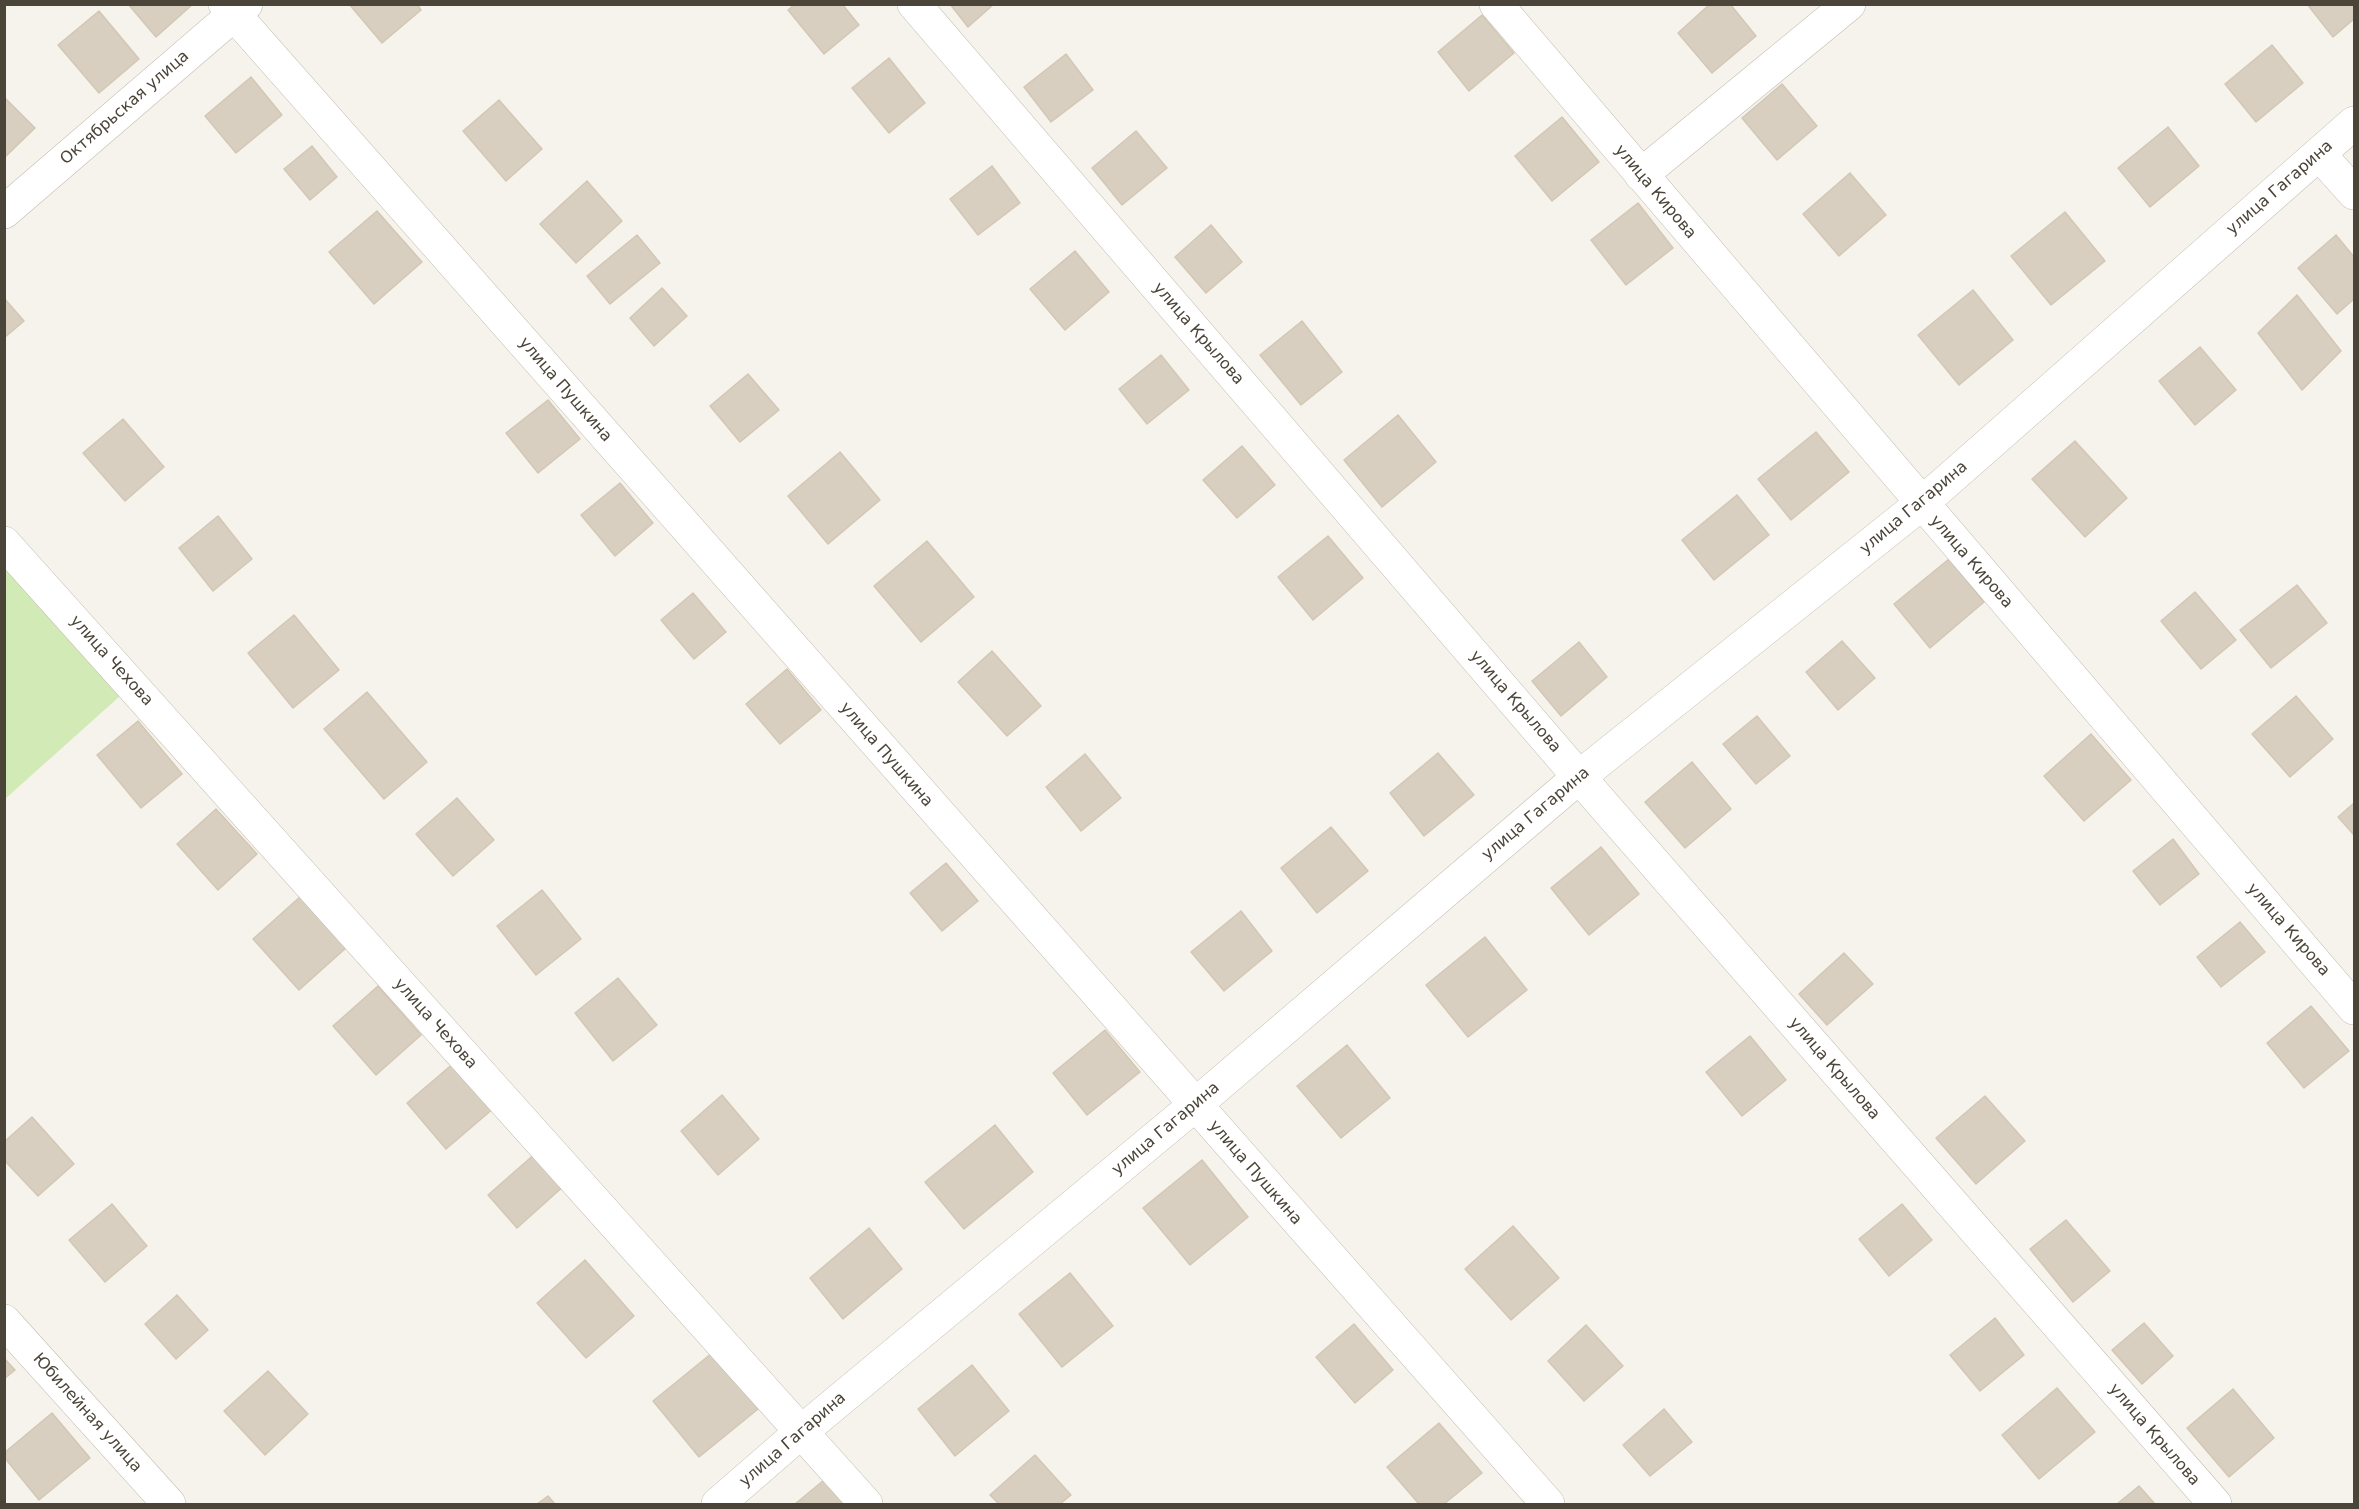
<!DOCTYPE html>
<html>
<head>
<meta charset="utf-8">
<style>
  body { margin:0 }
  #map { position:relative; width:2359px; height:1509px; overflow:hidden; background:#f6f3ec; font-family:"DejaVu Sans",sans-serif }
  canvas { display:block }
  .frame { position:absolute; inset:0; border:6px solid #4b4439; pointer-events:none }
</style>
</head>
<body>
<div id="map">
<canvas width="2359" height="1509"></canvas>
<div class="frame"></div>
</div>
<script>
const ctx = document.querySelector('canvas').getContext('2d');
ctx.lineJoin = 'round';
function fill(path, color) {
  ctx.fillStyle = color;
  ctx.fill(path, 'evenodd');
}
function shape(rows) {
  const path = new Path2D();
  for (const r of rows) {
    path.moveTo(r[0], r[1]);
    for (let i = 2; i < r.length; i += 2) path.lineTo(r[i], r[i + 1]);
  }
  return path;
}
function stroke(path, color, width, dash) {
  ctx.strokeStyle = color;
  ctx.lineWidth = width;
  ctx.lineCap = dash ? 'butt' : 'round';
  ctx.setLineDash(dash || []);
  ctx.stroke(path);
}
function label(font, color, halo, rows, align = 'center') {
  ctx.font = font + ' "DejaVu Sans",sans-serif';
  ctx.lineWidth = 4.5;
  ctx.setLineDash([]);
  ctx.textBaseline = 'middle';
  ctx.strokeStyle = halo;
  ctx.fillStyle = color;
  for (const [text, x, y, turn = 0] of rows) {
    ctx.save();
    ctx.translate(x, y);
    ctx.rotate((+turn || 0) * Math.PI / 180);
    ctx.textAlign = isNaN(turn) ? turn : align;
    if (halo) ctx.strokeText(text, 0, 0);
    ctx.fillText(text, 0, 0);
    ctx.restore();
  }
}
const green = shape([
  [4,547,129,688,5,799,4,799]
]);
const building = shape([
  [128,4,193,4,156,37,128,4],
  [349,4,417,4,421,10,382,43,349,4],
  [795,4,842,4,859,25,824,54,788,10,795,4],
  [950,4,994,4,968,27,950,4],
  [1710,4,1730,4,1756,36,1712,73,1678,33,1710,4],
  [2307,4,2354,4,2354,19,2333,37,2307,4],
  [99,11,139,59,99,93,58,45,99,11],
  [1482,15,1514,53,1469,91,1438,52,1482,15],
  [2272,45,2303,83,2256,122,2225,84,2272,45],
  [1066,54,1093,90,1051,122,1024,87,1066,54],
  [889,58,925,103,889,133,852,88,889,58],
  [251,77,282,115,236,153,205,116,251,77],
  [1782,84,1817,126,1777,160,1742,118,1782,84],
  [4,97,35,128,4,158,4,97],
  [499,100,542,149,506,181,463,131,499,100],
  [1562,117,1599,162,1552,201,1515,156,1562,117],
  [2168,127,2199,166,2150,207,2118,168,2168,127],
  [1136,131,1167,168,1122,205,1092,168,1136,131],
  [312,146,337,177,310,200,284,169,312,146],
  [992,166,1020,203,978,235,950,199,992,166],
  [1850,173,1886,215,1839,256,1803,214,1850,173],
  [587,181,622,221,576,263,540,224,587,181],
  [1638,203,1673,248,1626,285,1591,240,1638,203],
  [377,211,422,262,374,304,329,252,377,211],
  [2065,212,2105,261,2051,305,2011,256,2065,212],
  [1211,225,1242,262,1206,293,1175,257,1211,225],
  [637,235,660,263,610,304,587,276,637,235],
  [2336,235,2354,257,2354,299,2337,314,2298,268,2336,235],
  [1075,251,1109,292,1065,330,1030,289,1075,251],
  [662,288,687,316,654,346,630,318,662,288],
  [1973,290,2013,340,1959,385,1918,335,1973,290],
  [2297,295,2341,351,2302,390,2258,333,2297,295],
  [4,298,24,321,4,338,4,298],
  [1302,321,1342,372,1301,405,1260,355,1302,321],
  [2200,347,2236,390,2195,425,2159,381,2200,347],
  [1161,355,1189,390,1147,424,1119,389,1161,355],
  [748,374,779,410,740,442,710,406,748,374],
  [548,400,580,439,538,473,506,433,548,400],
  [1398,415,1436,462,1382,507,1344,460,1398,415],
  [123,419,164,467,125,501,83,453,123,419],
  [1816,432,1849,472,1791,520,1758,479,1816,432],
  [2075,441,2127,498,2085,537,2032,479,2075,441],
  [1242,446,1275,485,1237,518,1203,480,1242,446],
  [840,452,880,500,828,544,788,496,840,452],
  [620,483,653,523,615,556,581,515,620,483],
  [1737,495,1769,535,1714,580,1682,540,1737,495],
  [218,516,252,559,213,591,179,548,218,516],
  [1328,536,1363,578,1313,620,1278,577,1328,536],
  [927,541,974,597,921,642,874,586,927,541],
  [1949,559,1984,602,1930,648,1894,604,1949,559],
  [2297,585,2327,623,2271,668,2240,630,2297,585],
  [2195,592,2236,640,2201,669,2161,621,2195,592],
  [693,593,726,632,694,659,661,620,693,593],
  [294,615,339,670,293,708,248,653,294,615],
  [1842,641,1875,678,1838,710,1806,672,1842,641],
  [1579,642,1607,677,1561,716,1532,681,1579,642],
  [992,651,1041,706,1007,736,958,682,992,651],
  [787,669,821,710,780,744,746,704,787,669],
  [367,692,427,762,384,799,324,729,367,692],
  [2296,696,2333,739,2290,777,2252,734,2296,696],
  [1757,716,1790,756,1756,784,1723,744,1757,716],
  [138,721,182,774,141,808,97,755,138,721],
  [2091,734,2131,780,2084,821,2044,776,2091,734],
  [1438,753,1474,795,1424,836,1390,793,1438,753],
  [1085,754,1121,798,1081,831,1046,787,1085,754],
  [1692,762,1731,809,1685,848,1645,802,1692,762],
  [457,798,494,840,453,876,416,834,457,798],
  [2354,803,2354,835,2338,817,2354,803],
  [216,809,257,854,218,890,177,844,216,809],
  [1331,827,1368,871,1317,913,1281,868,1331,827],
  [2173,839,2199,874,2160,905,2133,871,2173,839],
  [1601,847,1639,894,1589,935,1551,888,1601,847],
  [946,863,978,901,942,931,910,893,946,863],
  [542,890,581,939,536,975,497,926,542,890],
  [301,896,347,947,299,990,253,939,301,896],
  [1241,911,1272,951,1224,991,1191,952,1241,911],
  [2240,922,2265,952,2221,987,2197,957,2240,922],
  [1485,937,1527,990,1468,1037,1426,985,1485,937],
  [1844,953,1873,984,1827,1025,1799,994,1844,953],
  [618,978,657,1025,613,1061,575,1013,618,978],
  [378,986,421,1035,376,1075,333,1026,378,986],
  [2311,1006,2349,1051,2304,1088,2267,1043,2311,1006],
  [1105,1030,1140,1072,1087,1115,1053,1073,1105,1030],
  [1750,1036,1786,1080,1742,1116,1706,1072,1750,1036],
  [1347,1045,1390,1098,1341,1138,1297,1086,1347,1045],
  [455,1062,494,1108,446,1149,407,1103,455,1062],
  [722,1095,759,1139,718,1175,681,1131,722,1095],
  [1985,1096,2025,1141,1976,1184,1936,1138,1985,1096],
  [32,1117,74,1164,38,1196,4,1160,4,1142,32,1117],
  [995,1125,1033,1172,964,1229,925,1182,995,1125],
  [537,1152,566,1184,517,1228,488,1195,537,1152],
  [1202,1160,1248,1217,1190,1265,1143,1208,1202,1160],
  [112,1204,147,1246,105,1282,69,1240,112,1204],
  [1902,1204,1932,1240,1889,1276,1859,1239,1902,1204],
  [2066,1220,2110,1271,2073,1302,2030,1249,2066,1220],
  [1513,1226,1559,1278,1511,1320,1465,1269,1513,1226],
  [869,1228,902,1269,843,1319,810,1278,869,1228],
  [585,1260,634,1316,586,1358,537,1303,585,1260],
  [1070,1273,1113,1326,1062,1367,1019,1314,1070,1273],
  [177,1295,208,1330,176,1359,145,1324,177,1295],
  [1995,1318,2024,1355,1980,1391,1950,1355,1995,1318],
  [2144,1323,2173,1356,2142,1384,2112,1350,2144,1323],
  [1354,1324,1393,1370,1355,1403,1316,1357,1354,1324],
  [1586,1325,1623,1366,1584,1401,1548,1361,1586,1325],
  [712,1353,758,1409,699,1457,653,1401,712,1353],
  [4,1358,15,1370,4,1379,4,1358],
  [972,1365,1009,1411,955,1456,918,1409,972,1365],
  [268,1371,308,1414,265,1455,224,1411,268,1371],
  [2057,1388,2095,1432,2039,1479,2002,1435,2057,1388],
  [2233,1389,2274,1438,2229,1477,2187,1428,2233,1389],
  [1664,1409,1692,1442,1650,1476,1623,1445,1664,1409],
  [52,1413,90,1458,39,1500,4,1457,4,1453,52,1413],
  [1439,1423,1482,1473,1444,1504,1419,1504,1387,1467,1439,1423],
  [1035,1455,1071,1495,1060,1504,999,1504,990,1495,1035,1455],
  [824,1480,844,1504,795,1504,824,1480],
  [2139,1486,2155,1504,2117,1504,2139,1486],
  [548,1496,555,1504,537,1504,548,1496]
]);
const minor = shape([
  [225,4,1548,1504],
  [914,4,1579,777,2215,1504],
  [1496,4,2354,1008],
  [2319,154,2354,193],
  [1641,175,1849,4],
  [4,212,246,4],
  [4,543,866,1504],
  [4,1321,169,1504],
  [718,1504,801,1432,1195,1105,1579,777,1921,504,2354,123]
]);
const streetNames = [
  ["Октябрьская улица",125,108,-41],
  ["улица Гагарина",2280,188,-41],
  ["улица Кирова",1655,192,50],
  ["улица Крылова",1198,334,49],
  ["улица Пушкина",565,390,49],
  ["улица Гагарина",1914,508,-40],
  ["улица Кирова",1971,562,49],
  ["улица Чехова",111,661,48],
  ["улица Крылова",1515,702,49],
  ["улица Пушкина",886,755,49],
  ["улица Гагарина",1536,814,-40],
  ["улица Кирова",2288,930,49],
  ["улица Чехова",435,1024,48],
  ["улица Крылова",1834,1069,49],
  ["улица Гагарина",1166,1129,-40],
  ["улица Пушкина",1255,1173,49],
  ["Юбилейная улица",87,1413,48],
  ["улица Крылова",2154,1435,49],
  ["улица Гагарина",793,1440,-41]
];
fill(green, '#d2eab5');
fill(building, '#d8cfc1');
stroke(building, '#d3c7b4', 1.5);
stroke(minor, '#c2bbae', 34);
stroke(minor, '#fff', 33);
label('16px', '#4b4439', '#fff', streetNames);
</script>
</body>
</html>
